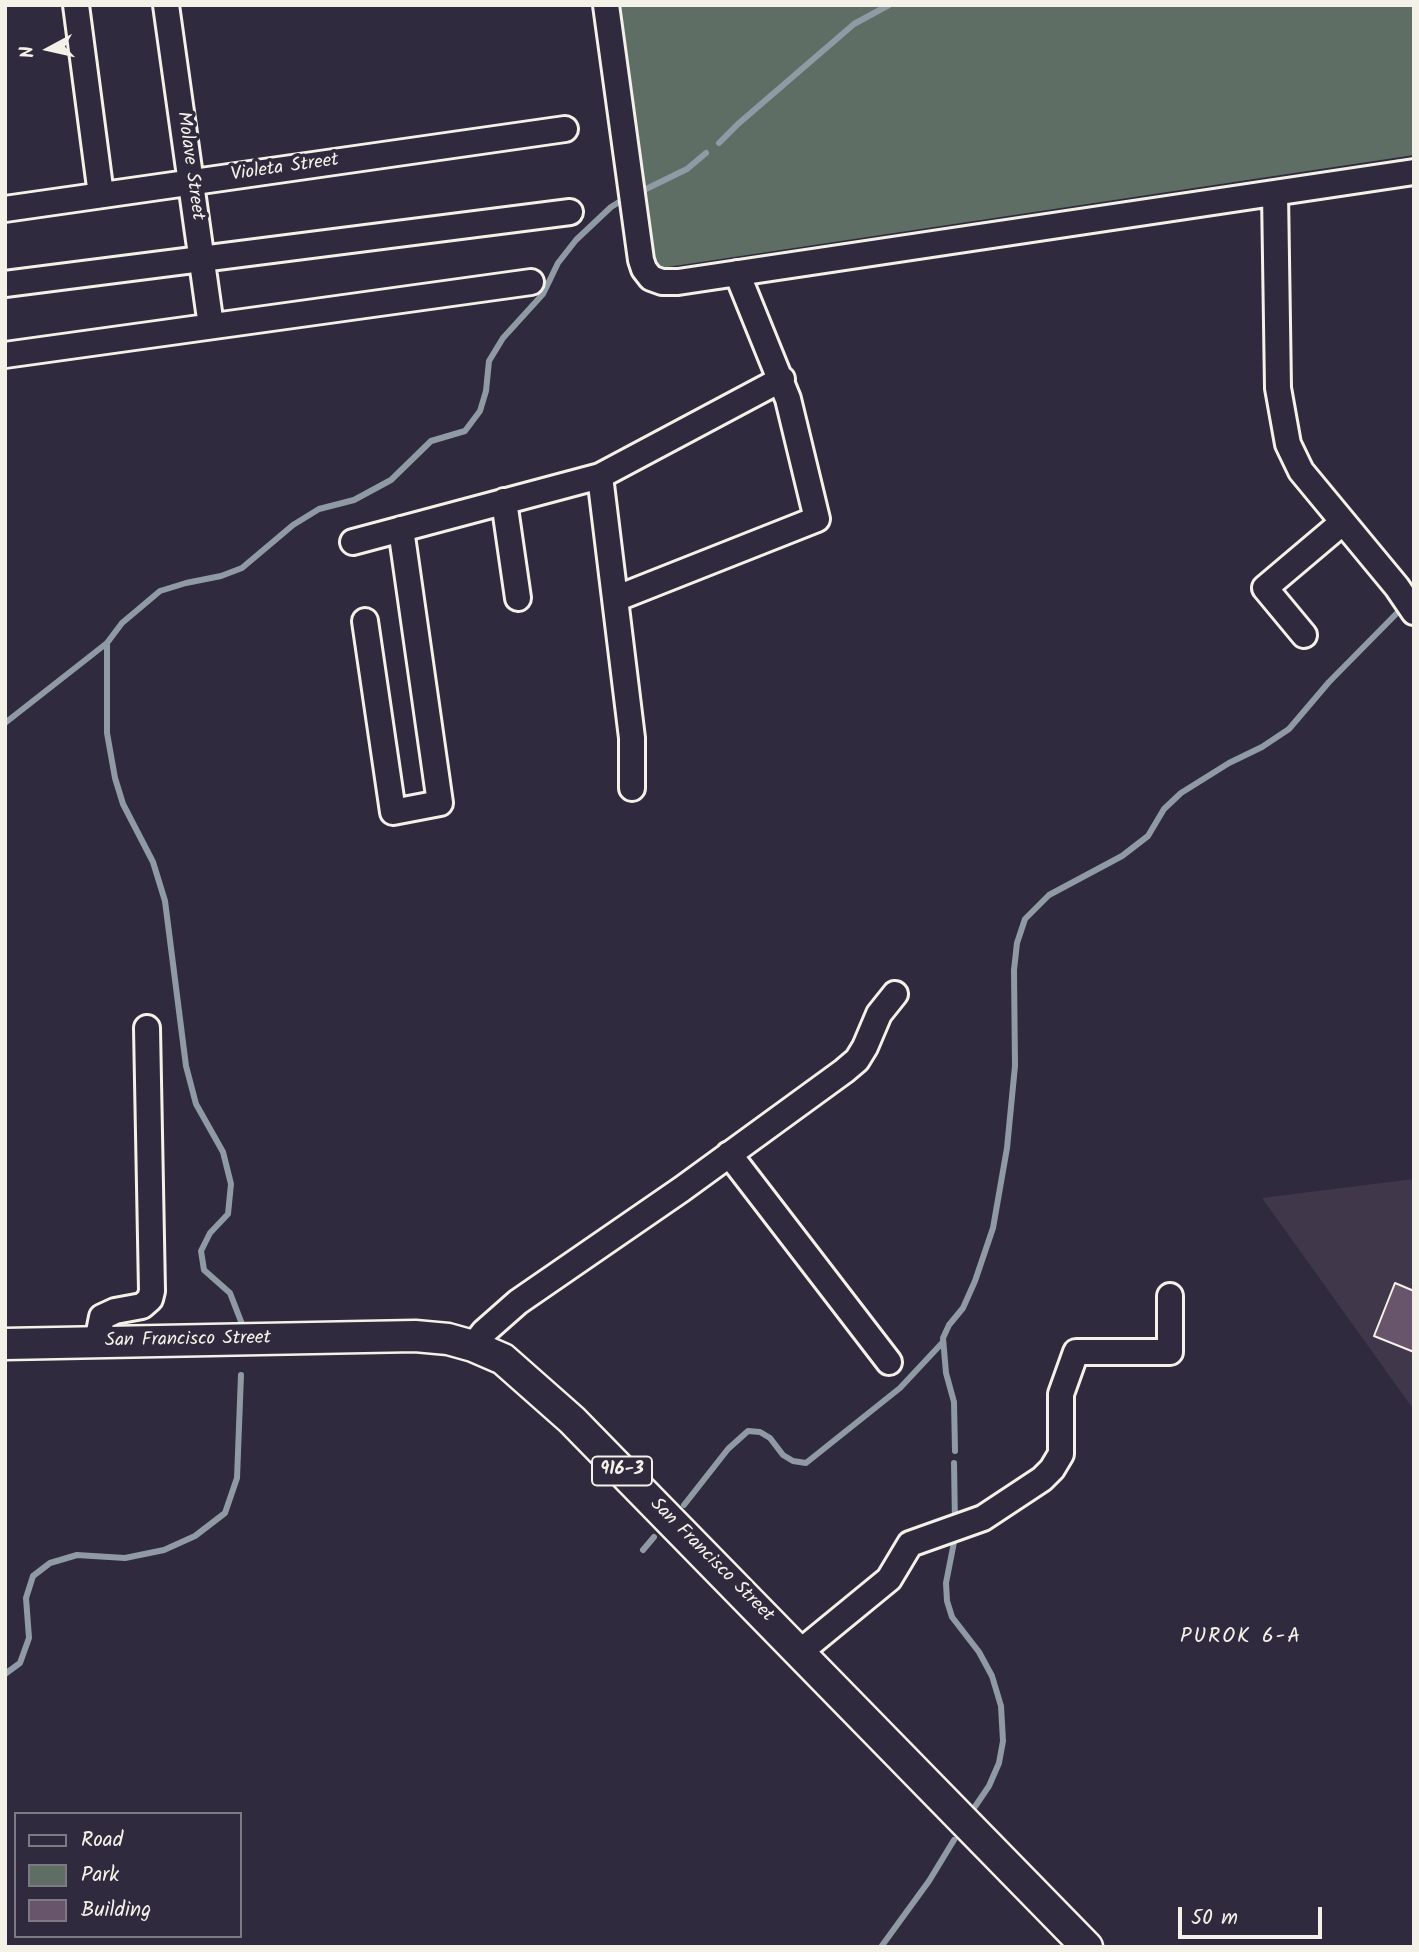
<!DOCTYPE html>
<html>
<head>
<meta charset="utf-8">
<style>
  body { margin:0 }
  #map { position:relative; width:1419px; height:1952px; overflow:hidden; background:#2f2a3d; font-family:Kalam,sans-serif }
  canvas { display:block }
  .frame { position:absolute; inset:0; border:7px solid #f4f1e8; pointer-events:none }
  .legend { position:absolute; left:14px; top:1812px; width:228px; height:126px; box-sizing:border-box; background:#2f2a3d; border:2px solid #7e7a81; margin:0; padding:9px 12px; list-style:none; font-size:21px; color:#f4f1e8 }
  .legend li { display:flex; align-items:center; gap:14px; height:35px }
  .legend b { width:35px; border:2px solid #7e7a81 }
  .north { position:absolute; left:14px; top:14px; width:70px; height:70px; -webkit-text-stroke:5px #2f2a3d; paint-order:stroke; rotate:262deg; font-size:19px; font-weight:700; line-height:28px; text-align:center; color:#f4f1e8 }
  .north::after { content:''; display:block; margin:auto; width:24px; height:32px; background:#f4f1e8; clip-path:polygon(50% 0,100% 100%,50% 72%,0 100%) }
  .scale { position:absolute; left:1178px; top:1907px; width:144px; height:32px; box-sizing:border-box; border:4px solid #f4f1e8; border-top:0; padding-left:9px; font-size:21px; line-height:24px; white-space:nowrap; color:#f4f1e8; -webkit-text-stroke:5px #2f2a3d; paint-order:stroke }
</style>
</head>
<body>
<div id="map">
<canvas width="1419" height="1952"></canvas>
<div class="frame"></div>
<ul class="legend">
<li><b style="height:9px;background:#2f2a3d"></b>Road</li>
<li><b style="height:19px;background:#5f6e65"></b>Park</li>
<li><b style="height:19px;background:#68546b"></b>Building</li>
</ul>
<div class="north">N</div>
<div class="scale">50 m</div>
</div>
<script>
const ctx = document.querySelector('canvas').getContext('2d');
ctx.lineJoin = 'round';
function fill(path, color) {
  ctx.fillStyle = color;
  ctx.fill(path, 'evenodd');
}
function shape(rows) {
  const path = new Path2D();
  for (const r of rows) {
    path.moveTo(r[0], r[1]);
    for (let i = 2; i < r.length; i += 2) path.lineTo(r[i], r[i + 1]);
  }
  return path;
}
function stroke(path, color, width, dash) {
  ctx.strokeStyle = color;
  ctx.lineWidth = width;
  ctx.lineCap = dash ? 'butt' : 'round';
  ctx.setLineDash(dash || []);
  ctx.stroke(path);
}
function label(font, color, halo, rows, align = 'center') {
  ctx.font = font + ' Kalam,sans-serif';
  ctx.lineWidth = 7;
  ctx.setLineDash([]);
  ctx.textBaseline = 'middle';
  ctx.strokeStyle = halo;
  ctx.fillStyle = color;
  for (const [text, x, y, turn = 0] of rows) {
    ctx.save();
    ctx.translate(x, y);
    ctx.rotate((+turn || 0) * Math.PI / 180);
    ctx.textAlign = isNaN(turn) ? turn : align;
    if (halo) ctx.strokeText(text, 0, 0);
    ctx.fillText(text, 0, 0);
    ctx.restore();
  }
}
const built = shape([
  [1414,1179,1414,1410,1262,1198]
]);
const green = shape([
  [617,5,1414,5,1414,155,654,269]
]);
const stream = shape([
  [719,143,738,124,854,24,889,5],
  [640,192,687,169,706,153],
  [107,643,107,733,115,778,123,804,153,862,165,901,186,1066,196,1104,223,1152,231,1184,228,1214,210,1233,201,1251,204,1270,230,1293,242,1324],
  [5,723,107,643,122,623,160,591,186,583,221,576,242,568,293,525,319,509,354,500,391,480,431,441,465,431,480,411,486,391,489,361,503,338,543,294,558,263,576,240,611,207,624,199],
  [955,1451,954,1402,946,1373,943,1338,949,1325,963,1308,975,1281,993,1228,1007,1148,1015,1066,1014,970,1017,943,1025,919,1049,895,1122,856,1148,836,1164,809,1181,793,1229,763,1262,747,1289,729,1329,682,1402,608],
  [954,1463,955,1522],
  [684,1505,728,1449,748,1431,760,1432,770,1438,783,1455,793,1461,806,1463,900,1388,943,1342],
  [955,1537,946,1583,947,1601,952,1617,979,1652,992,1676,1001,1706,1003,1741,999,1763,989,1786,972,1811],
  [643,1550,654,1537],
  [5,1674,20,1663,29,1638,26,1598,33,1576,50,1563,77,1555,125,1558,164,1550,195,1536,225,1513,237,1478,241,1375],
  [881,1947,929,1881,954,1840]
]);
const building = shape([
  [1395,1283,1414,1291,1414,1352,1374,1336,1395,1283]
]);
const minor = shape([
  [76,5,101,195],
  [166,5,211,326],
  [606,5,641,260,644,269,651,278,662,282,678,282,1414,172],
  [1275,193,1278,388,1288,444,1301,471,1397,587,1414,612],
  [5,209,565,129],
  [5,284,570,212],
  [5,355,531,282],
  [600,476,632,738,632,788],
  [504,501,518,598],
  [353,542,600,476,782,379],
  [615,599,817,519,788,399,737,273],
  [365,621,393,812,440,803,401,529],
  [1304,635,1265,588,1343,522],
  [729,1154,889,1362],
  [97,1342,102,1317,115,1311,142,1306,150,1299,152,1291,147,1028],
  [473,1346,484,1332,518,1302,682,1189,844,1071,857,1060,865,1047,879,1014,895,994],
  [800,1652,889,1579,910,1544,983,1518,1042,1479,1052,1469,1061,1454,1061,1394,1076,1352,1170,1352,1170,1296]
]);
const major = shape([
  [5,1344,415,1336,448,1339,473,1346,503,1359,572,1420,1087,1947]
]);
const shields = [
  [622,1471,60]
];
const shieldNames = [
  ["916-3",622,1471]
];
const streetNames = [
  ["Molave Street",189,166,82],
  ["Violeta Street",285,169,-8],
  ["San Francisco Street",188,1341,-1],
  ["San Francisco Street",711,1561,45]
];
const neighbourhoodNames = [
  ["PUROK 6-A",1241,1638]
];
fill(built, '#40374b');
fill(green, '#5f6e65');
stroke(stream, '#8f9aa4', 6);
fill(building, '#68546b');
stroke(building, '#f4f1e8', 2);
stroke(minor, '#f4f1e8', 30);
stroke(major, '#f4f1e8', 35);
stroke(minor, '#2f2a3d', 24);
stroke(major, '#2f2a3d', 30);
for (const [x, y, w] of shields) {
  const box = new Path2D();
  box.roundRect(x - w / 2, y - 14.5, w, 29, 5);
  ctx.fillStyle = '#2f2a3d';
  ctx.fill(box);
  stroke(box, '#f4f1e8', 2);
}
label('bold 18px', '#f4f1e8', null, shieldNames);
label('19px', '#f4f1e8', '#2f2a3d', streetNames);
ctx.letterSpacing = '2px';
label('21px', '#f4f1e8', '#2f2a3d', neighbourhoodNames);
ctx.letterSpacing = '0px';
</script>
</body>
</html>
